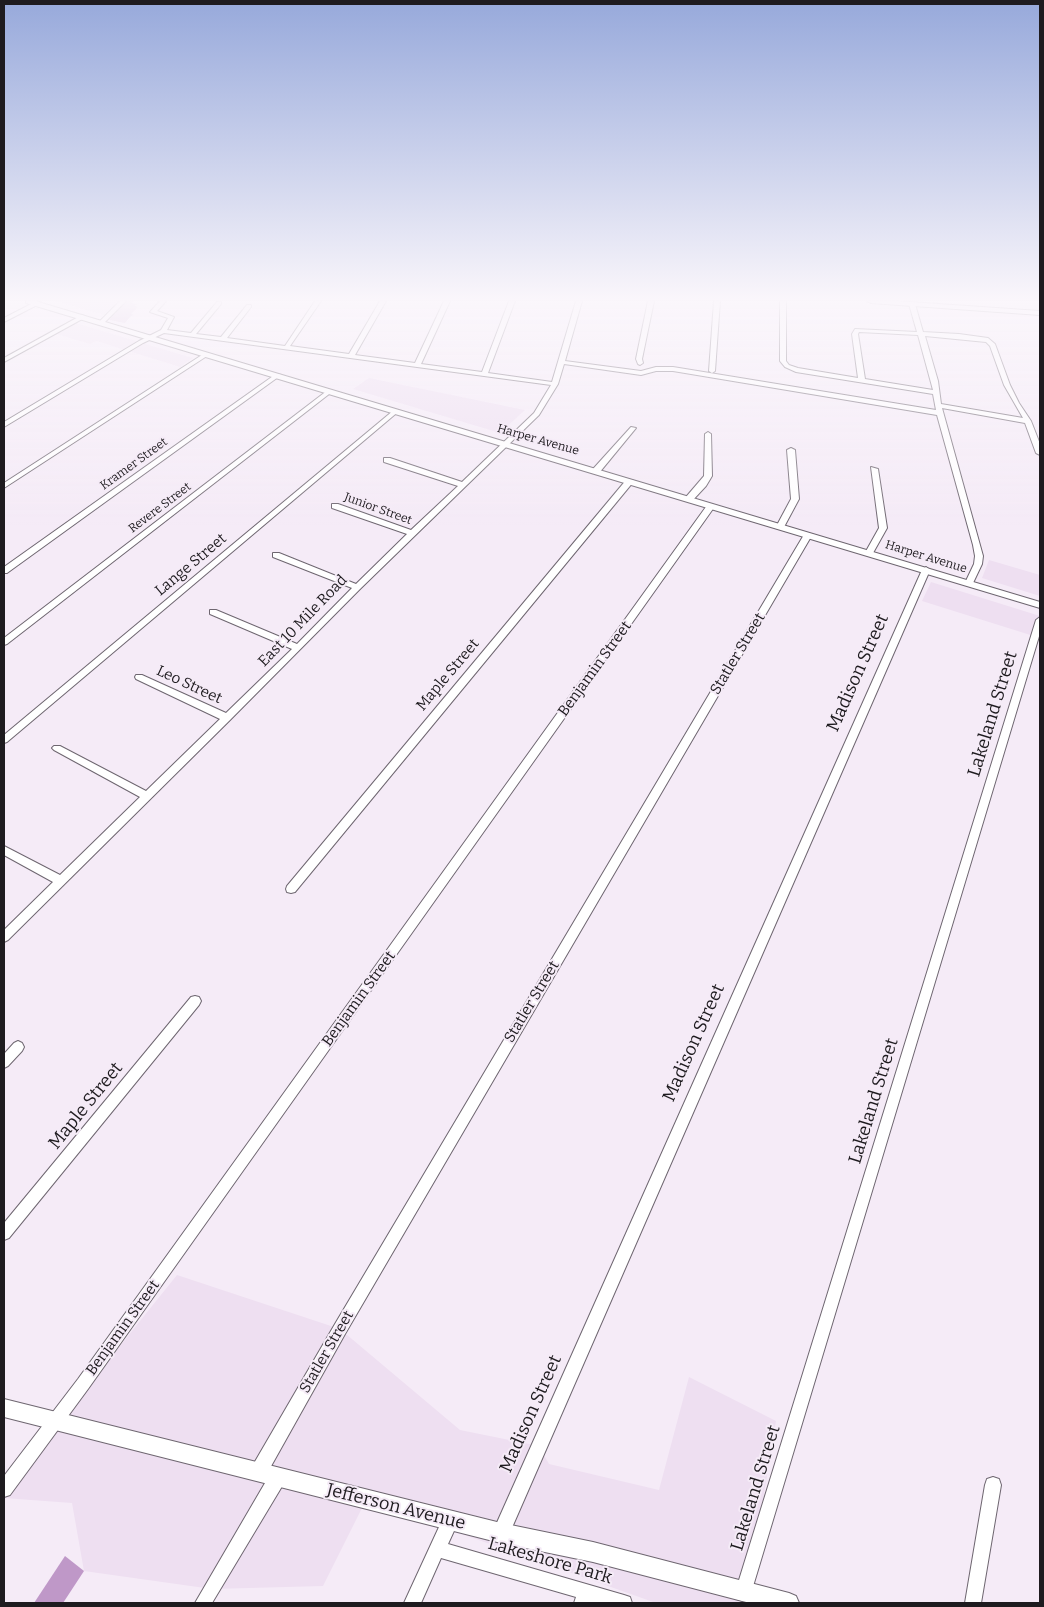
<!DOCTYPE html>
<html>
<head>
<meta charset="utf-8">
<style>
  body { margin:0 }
  #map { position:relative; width:1044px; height:1607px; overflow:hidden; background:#f5ebf7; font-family:Bitter,serif }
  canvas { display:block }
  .frame { position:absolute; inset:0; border:5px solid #1e1b1f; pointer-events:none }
</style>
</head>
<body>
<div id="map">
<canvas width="1044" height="1607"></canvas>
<div class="frame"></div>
</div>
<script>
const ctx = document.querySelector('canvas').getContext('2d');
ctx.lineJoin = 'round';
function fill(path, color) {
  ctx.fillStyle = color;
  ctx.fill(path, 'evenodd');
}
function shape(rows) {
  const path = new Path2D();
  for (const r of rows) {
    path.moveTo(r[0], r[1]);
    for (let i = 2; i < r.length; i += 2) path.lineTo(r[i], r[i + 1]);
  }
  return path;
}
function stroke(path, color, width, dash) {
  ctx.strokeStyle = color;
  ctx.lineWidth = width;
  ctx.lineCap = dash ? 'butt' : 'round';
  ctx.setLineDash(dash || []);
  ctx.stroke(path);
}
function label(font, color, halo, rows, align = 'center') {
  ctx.font = font + ' Bitter,serif';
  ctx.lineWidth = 4;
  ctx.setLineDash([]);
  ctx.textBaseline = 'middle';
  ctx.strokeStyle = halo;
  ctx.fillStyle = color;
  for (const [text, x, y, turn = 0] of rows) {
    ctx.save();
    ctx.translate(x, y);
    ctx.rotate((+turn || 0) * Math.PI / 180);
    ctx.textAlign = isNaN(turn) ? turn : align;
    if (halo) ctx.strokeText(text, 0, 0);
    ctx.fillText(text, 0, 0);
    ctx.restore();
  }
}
const built = shape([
  [55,301,118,301,104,315],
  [76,323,193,358,180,367,96,341,90,344,56,334],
  [369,378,525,410,500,433,353,389],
  [989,560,1040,575,1040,596,982,578],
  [931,582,1040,616,1040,638,922,601],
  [177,1275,340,1329,460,1430,539,1446,549,1464,659,1490,689,1377,776,1421,746,1603,656,1603,366,1500,323,1586,212,1589,84,1571,72,1503,4,1498,4,1490]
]);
const green = shape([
  [126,301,133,301,131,303,137,304,135,306,138,307,131,314,135,315,131,316,125,323,109,320]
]);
const water = shape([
  [65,1556,84,1571,63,1603,34,1603]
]);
const minor = shape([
  [37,301,40,303,39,304,4,322,4,318,37,301],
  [120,301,126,301,104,323,100,323,100,321,120,301],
  [160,301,166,301,157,311,174,317,167,330,191,333,217,302,221,302,221,304,196,334,221,337,247,305,251,305,251,307,227,338,285,346,315,301,321,301,290,346,349,354,380,301,386,301,355,355,415,363,444,301,450,301,421,364,482,372,509,301,515,301,488,373,552,382,576,301,582,301,565,361,641,371,656,367,673,367,936,410,933,394,796,372,785,367,780,361,780,301,786,301,786,361,789,365,798,368,858,378,852,334,855,329,917,332,909,304,912,302,915,304,923,332,959,334,988,338,995,344,1010,385,1019,403,1031,421,1040,444,1040,455,1036,453,1025,423,942,408,983,556,982,564,973,583,969,586,965,583,974,564,975,556,973,545,937,415,673,371,656,371,641,375,564,364,558,384,539,415,360,589,230,720,8,940,4,942,4,930,53,882,4,855,4,846,60,875,140,797,54,750,52,748,54,746,60,746,146,791,220,719,136,679,135,677,136,675,142,675,226,713,292,649,210,614,210,610,216,610,297,644,352,588,273,557,273,553,279,553,356,584,407,534,332,508,332,504,338,504,411,530,458,486,384,462,384,458,390,458,462,482,534,413,551,385,164,333,143,343,4,427,4,422,139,341,161,330,168,318,150,312,160,301],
  [859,332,918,335,933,390,865,379,858,334,859,332],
  [925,336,986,342,990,346,1004,385,1023,418,941,404,938,381,925,336],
  [648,301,654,301,642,359,643,363,640,365,638,364,636,359,648,301],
  [714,301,720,301,715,371,712,373,709,371,714,301],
  [82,315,84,316,84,318,4,362,4,358,82,315],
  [205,353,210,354,4,488,4,483,205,353],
  [276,374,281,375,7,573,4,573,4,567,276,374],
  [328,390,333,391,7,644,4,645,4,638,328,390],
  [394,410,399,411,7,742,4,743,4,735,394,410],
  [631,427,636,428,599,473,593,473,593,469,631,427],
  [708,432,711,434,712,476,706,486,692,501,686,501,686,497,704,476,705,434,708,432],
  [791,448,795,450,799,499,784,527,780,529,776,527,791,499,787,450,791,448],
  [871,467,878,469,887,528,873,553,869,555,865,553,879,528,871,467],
  [627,479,634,481,295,892,291,893,287,892,286,889,287,886,627,479],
  [708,504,711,504,715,506,88,1389,10,1495,4,1497,4,1476,78,1379,708,504],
  [805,533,808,533,812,535,345,1334,265,1477,259,1479,253,1477,251,1471,253,1465,335,1324,805,533],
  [926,567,930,570,507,1539,501,1541,495,1539,493,1533,495,1527,922,570,926,567],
  [1040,617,1040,633,751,1593,749,1599,743,1601,737,1599,735,1593,1036,620,1040,617],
  [195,996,199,997,201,1001,199,1005,9,1238,4,1240,4,1223,191,997,195,996],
  [18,1041,22,1043,24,1047,22,1051,8,1066,4,1068,4,1054,14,1043,18,1041],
  [278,1469,284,1471,286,1477,284,1483,212,1603,195,1603,272,1471,278,1469],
  [993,1477,999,1479,1001,1485,981,1603,965,1603,985,1485,987,1479,993,1477],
  [451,1512,457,1514,459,1520,448,1544,624,1595,630,1597,632,1603,596,1603,591,1602,590,1603,574,1603,576,1597,441,1558,421,1603,404,1603,445,1514,451,1512]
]);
const major = shape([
  [26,301,35,301,1040,602,1040,608,26,303,26,301],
  [867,301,895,301,1040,311,1040,315,871,303,867,301],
  [4,1399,501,1523,593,1542,789,1593,796,1596,799,1603,750,1603,593,1562,501,1543,4,1417,4,1399]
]);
const farStreetnames = [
  ["Harper Avenue",538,440,16],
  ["Kramer Street",134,464,-36],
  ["Revere Street",160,508,-37],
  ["Junior Street",378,509,20],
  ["Harper Avenue",926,557,17]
];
const streetNames = [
  ["Lange Street",191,565,-40],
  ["East 10 Mile Road",303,621,-46],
  ["Statler Street",738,654,-59],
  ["Benjamin Street",595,669,-54],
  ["Maple Street",448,675,-50],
  ["Leo Street",189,685,25],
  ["Benjamin Street",359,999,-54],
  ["Statler Street",532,1002,-59],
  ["Benjamin Street",123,1328,-54],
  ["Statler Street",327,1352,-60]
];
const nearStreetnames = [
  ["Madison Street",858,673,-66],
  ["Lakeland Street",993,714,-73],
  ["Madison Street",694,1043,-66],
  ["Lakeland Street",874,1101,-73],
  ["Maple Street",86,1106,-51],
  ["Madison Street",531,1414,-66],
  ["Lakeland Street",756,1488,-73],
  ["Jefferson Avenue",396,1507,14],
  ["Lakeshore Park",550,1561,16]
];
fill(built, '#eedff1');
fill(green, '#d5b9db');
fill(water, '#bf98c8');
stroke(minor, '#6e6670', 2);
stroke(major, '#6e6670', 2);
fill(minor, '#fff');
fill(major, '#fff');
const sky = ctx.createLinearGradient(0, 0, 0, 525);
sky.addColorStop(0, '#97a9db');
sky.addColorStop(0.57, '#faf6fb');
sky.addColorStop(1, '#faf6fb00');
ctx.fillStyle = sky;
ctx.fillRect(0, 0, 1044, 525);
label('12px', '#1e1b1f', '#f5ebf7', farStreetnames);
label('15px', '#1e1b1f', '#f5ebf7', streetNames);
label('18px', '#1e1b1f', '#f5ebf7', nearStreetnames);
</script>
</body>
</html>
